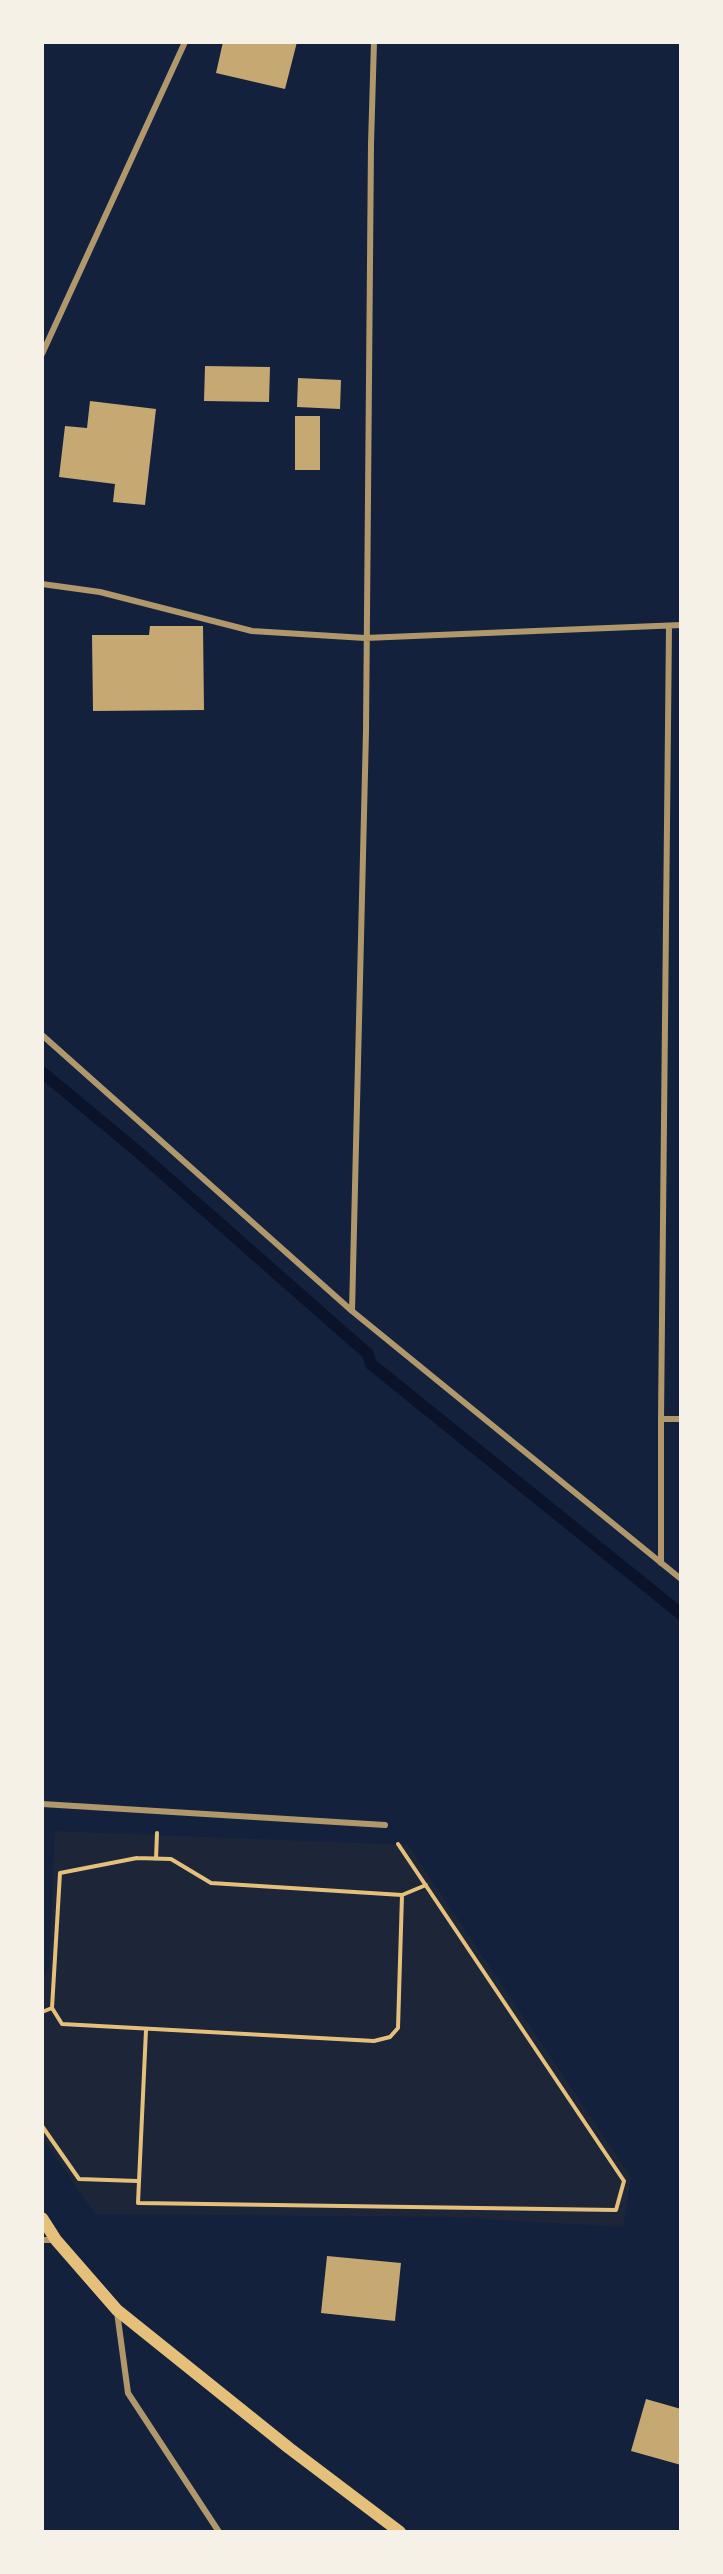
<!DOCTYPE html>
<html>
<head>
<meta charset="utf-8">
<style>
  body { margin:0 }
  #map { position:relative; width:723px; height:2574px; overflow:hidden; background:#14213d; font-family:"Fira Sans",sans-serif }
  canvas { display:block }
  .frame { position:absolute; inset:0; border:44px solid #f6f1e7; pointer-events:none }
</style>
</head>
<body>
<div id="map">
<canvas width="723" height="2574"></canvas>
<div class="frame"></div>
</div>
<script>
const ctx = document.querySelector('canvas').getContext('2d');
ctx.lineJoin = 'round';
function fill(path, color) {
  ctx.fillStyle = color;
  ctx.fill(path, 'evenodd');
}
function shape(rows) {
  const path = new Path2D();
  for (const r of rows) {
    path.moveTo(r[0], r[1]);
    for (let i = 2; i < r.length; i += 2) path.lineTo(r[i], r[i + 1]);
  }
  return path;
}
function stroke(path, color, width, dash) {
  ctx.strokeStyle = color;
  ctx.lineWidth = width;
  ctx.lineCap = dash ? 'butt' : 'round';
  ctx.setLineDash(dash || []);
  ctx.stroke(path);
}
const green = shape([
  [55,1831,408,1845,631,2177,623,2227,450,2217,95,2214,42,2137,42,1981,49,1966]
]);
const stream = shape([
  [42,1072,143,1156,368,1354,371,1364,681,1614]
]);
const building = shape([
  [223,42,297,42,285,89,216,73],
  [205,366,270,367,269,402,204,401],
  [298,378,341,380,340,409,297,407],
  [90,401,156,409,145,505,113,502,115,484,59,477,65,426,87,428],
  [295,416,320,416,320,470,295,470],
  [150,626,203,626,204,710,93,711,92,635,149,635],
  [327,2256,401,2263,395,2321,321,2313],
  [646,2399,681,2409,681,2465,631,2451]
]);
const path = shape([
  [137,1858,171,1859,211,1883,402,1895,398,2028,390,2037,374,2041,62,2024,52,2008,60,1873,137,1858],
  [156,1859,157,1833],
  [402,1895,426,1885],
  [42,2012,52,2008],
  [146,2030,138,2203,616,2210,624,2181,398,1844],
  [42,2126,79,2179,137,2181]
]);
const minor = shape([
  [42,354,185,42],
  [42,584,100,592,252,631,365,638,681,625],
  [42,1035,352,1311,681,1579],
  [352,1311,366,731,371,144,374,42],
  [661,1419,669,626],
  [661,1563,661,1419,681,1419],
  [42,1804,385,1825],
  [42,2240,55,2240],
  [117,2312,128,2393,219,2532]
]);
const secondary = shape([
  [42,2218,56,2240,117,2310,289,2448,400,2532]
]);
fill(green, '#1d2539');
stroke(stream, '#0b132b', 12);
fill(building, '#c6a872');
stroke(path, '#e5c07b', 4);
stroke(minor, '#b1986c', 6);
stroke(secondary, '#e5c07b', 12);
</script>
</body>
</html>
